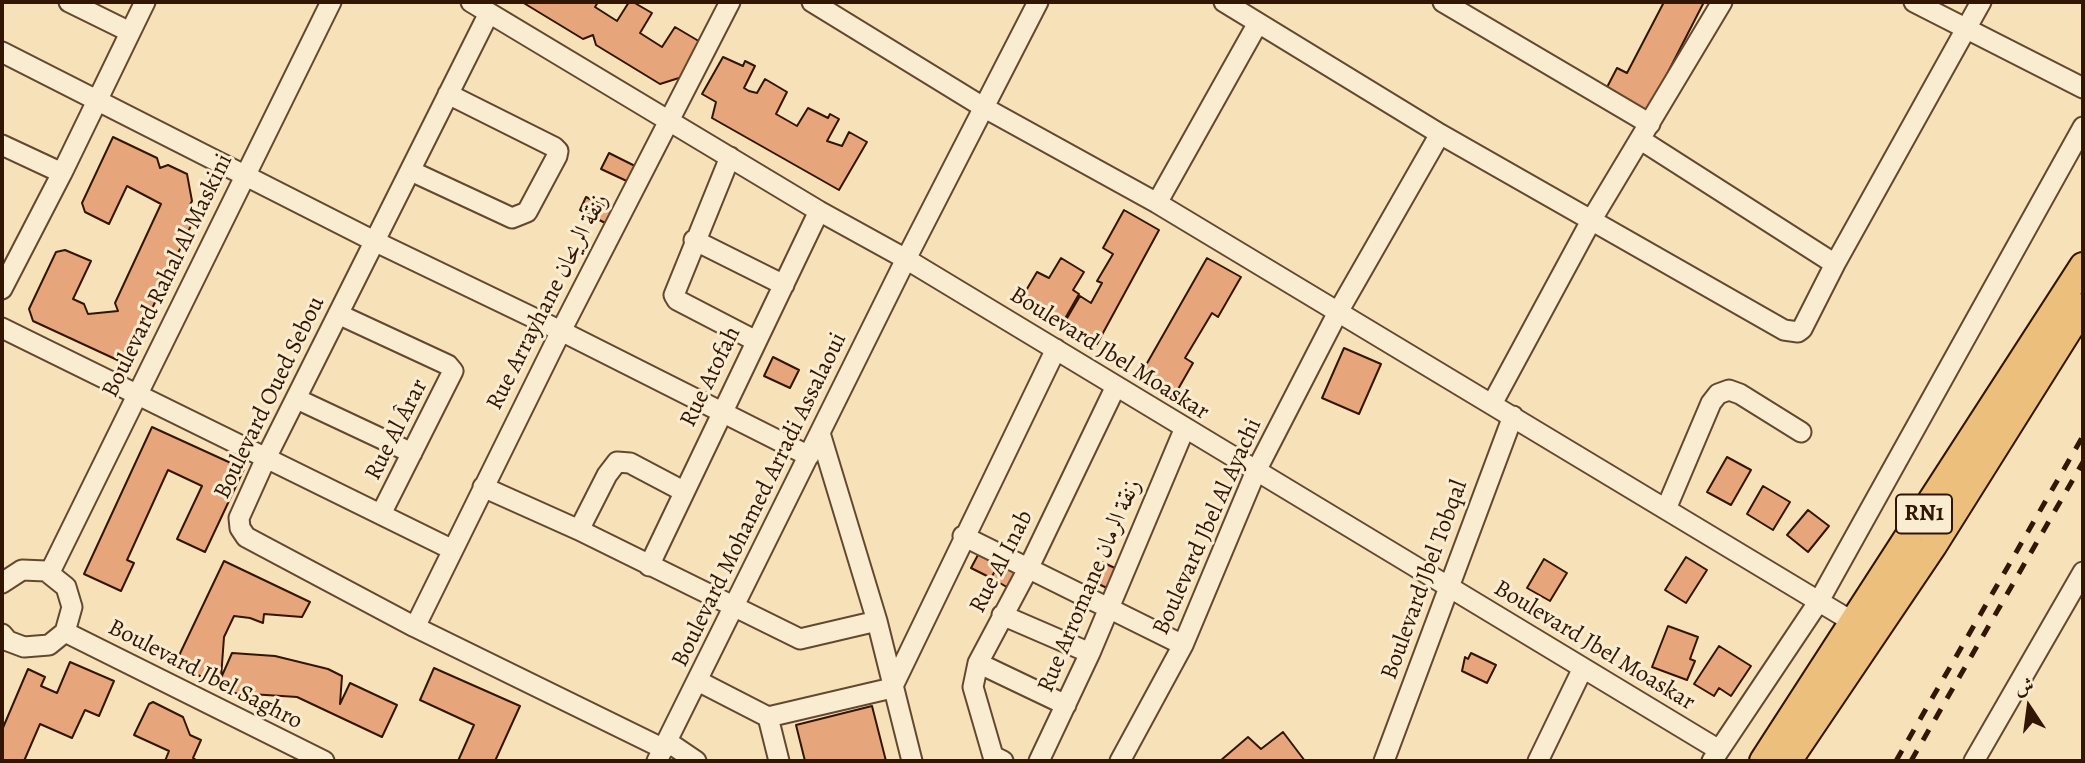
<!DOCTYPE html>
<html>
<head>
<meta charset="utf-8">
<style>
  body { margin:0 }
  #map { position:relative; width:2085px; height:763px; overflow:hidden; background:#f7e1b8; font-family:Alegreya,Amiri,serif }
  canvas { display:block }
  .frame { position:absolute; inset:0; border:4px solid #321503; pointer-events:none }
  .north { position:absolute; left:1994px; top:672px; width:70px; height:70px; -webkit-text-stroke:5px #faecd1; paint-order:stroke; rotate:347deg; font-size:19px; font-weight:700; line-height:28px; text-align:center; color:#321503 }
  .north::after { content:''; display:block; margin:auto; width:24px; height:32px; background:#321503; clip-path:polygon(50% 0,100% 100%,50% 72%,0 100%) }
</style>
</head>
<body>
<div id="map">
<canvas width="2085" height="763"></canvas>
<div class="frame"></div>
<div class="north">ش</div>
</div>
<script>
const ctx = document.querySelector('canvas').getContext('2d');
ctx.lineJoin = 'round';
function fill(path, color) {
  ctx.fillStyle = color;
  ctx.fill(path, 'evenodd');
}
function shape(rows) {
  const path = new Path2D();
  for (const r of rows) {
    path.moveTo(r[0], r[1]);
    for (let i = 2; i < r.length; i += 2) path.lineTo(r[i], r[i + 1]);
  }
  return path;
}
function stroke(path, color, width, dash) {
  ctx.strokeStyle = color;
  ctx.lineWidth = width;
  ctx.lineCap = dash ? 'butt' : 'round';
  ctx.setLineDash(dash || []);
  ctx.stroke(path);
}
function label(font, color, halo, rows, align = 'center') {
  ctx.font = font + ' Alegreya,Amiri,serif';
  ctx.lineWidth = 6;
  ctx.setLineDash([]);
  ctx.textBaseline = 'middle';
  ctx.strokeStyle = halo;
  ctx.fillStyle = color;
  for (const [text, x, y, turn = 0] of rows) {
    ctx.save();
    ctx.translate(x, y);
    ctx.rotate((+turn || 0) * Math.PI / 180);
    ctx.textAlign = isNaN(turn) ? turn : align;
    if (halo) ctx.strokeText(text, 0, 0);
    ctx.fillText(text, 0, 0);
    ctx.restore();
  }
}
const building = shape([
  [522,2,598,2,595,7,617,21,629,2,633,2,652,13,640,33,662,47,675,27,702,43,682,77,660,84,596,45,593,35,583,39,522,2],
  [1664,2,1704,2,1646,115,1604,93,1617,68,1627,73,1664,2],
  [723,57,743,66,745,61,755,66,744,88,749,91,757,93,765,79,787,92,776,114,797,126,808,108,828,118,830,114,839,119,827,141,842,146,849,132,867,142,839,190,712,118,716,102,702,94,723,57],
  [113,137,157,158,160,168,168,165,187,174,192,201,188,209,197,213,126,364,33,321,29,309,56,252,65,250,91,261,73,299,84,304,88,314,118,311,115,303,161,204,127,186,109,224,85,212,82,203,113,137],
  [609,153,639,168,631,183,601,169,609,153],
  [586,197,616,212,609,225,580,210,586,197],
  [1124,210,1159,230,1097,344,1063,325,1080,296,1091,303,1102,283,1097,281,1113,254,1103,248,1124,210],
  [1061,258,1084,272,1073,290,1079,294,1062,324,1021,299,1037,272,1049,278,1061,258],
  [1207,258,1241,277,1218,317,1212,313,1185,358,1193,363,1177,391,1142,372,1207,258],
  [1344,348,1381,364,1359,414,1322,398,1344,348],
  [773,357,799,370,790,388,764,376,773,357],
  [152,427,244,469,205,552,177,539,202,486,168,470,127,560,134,563,121,591,84,574,152,427],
  [1727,457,1751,470,1731,505,1707,492,1727,457],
  [1763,486,1790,502,1773,530,1747,514,1763,486],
  [1808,510,1829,526,1808,552,1787,535,1808,510],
  [979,553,999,564,991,578,971,568,979,553],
  [1686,557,1707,570,1686,603,1665,590,1686,557],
  [1544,559,1567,573,1550,601,1527,588,1544,559],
  [224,561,310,602,302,617,264,614,263,623,250,618,234,616,224,637,221,678,232,653,275,656,328,669,342,676,340,704,350,683,397,705,382,737,297,697,235,693,175,664,224,561],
  [1102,562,1117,569,1107,588,1092,581,1102,562],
  [999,564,1020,575,1012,590,991,578,999,564],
  [1668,626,1698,637,1690,659,1695,661,1687,680,1652,667,1668,626],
  [1719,646,1751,666,1731,696,1719,688,1714,696,1694,684,1719,646],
  [1471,653,1496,665,1487,683,1462,671,1465,657,1468,659,1471,653],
  [70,662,114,681,99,716,85,710,72,738,40,724,24,761,2,761,2,730,28,669,45,677,41,686,57,693,70,662],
  [434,668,520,706,495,761,458,761,474,725,420,700,434,668],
  [153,702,183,717,190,735,201,740,193,758,198,761,165,761,169,751,134,735,149,704,153,702],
  [872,706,886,761,805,761,796,725,872,706],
  [1283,732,1305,761,1220,761,1248,737,1261,749,1283,732]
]);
const minor = shape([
  [69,2,130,32],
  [471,2,819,211,906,259,1719,750],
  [812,2,983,107,1157,203,1853,622],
  [1224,2,1440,134,1784,330,1798,332,1802,329,1835,264,1981,2],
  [1443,2,1650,124],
  [1914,2,2083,88],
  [489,13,266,458,239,518,240,528,246,537,415,627,664,749],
  [2,52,374,241,561,331,809,456],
  [1641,140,1835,264],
  [2,145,62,173],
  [730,157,674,295,677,300,756,341],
  [411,171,512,218,527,212,557,156,558,151,554,147,448,94],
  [1157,203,1258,23],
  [694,240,784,285],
  [2,289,62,173,145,2],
  [338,314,448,365,453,371,381,514],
  [2,328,451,549],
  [297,399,412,453],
  [1492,404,1592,219,1722,2],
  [820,433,877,621,912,761],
  [483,487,579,530,800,639,877,621],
  [1666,509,1711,403,1718,394,1729,390,1740,394,1801,432],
  [579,530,607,475,617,462,630,463,683,491],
  [963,536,1183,645],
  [649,566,819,211],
  [50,572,331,2],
  [2,583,22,570,46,571,66,587,72,607,65,632,49,645,24,647,8,641,2,634],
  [1002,615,1090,653],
  [415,627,561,331,730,2],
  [65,632,324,761],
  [978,663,1066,705],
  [698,681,768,717,892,688,1056,349],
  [768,717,779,761],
  [668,742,696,761],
  [657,761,906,259,1038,2],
  [1003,761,993,756,973,687,978,663,1028,569,1116,386],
  [1039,761,1090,653,1184,430],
  [1120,761,1183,645,1256,471,1338,312,1440,134],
  [1384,761,1513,416],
  [1538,761,1583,668],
  [1712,761,1819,601,2083,127],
  [1974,761,2083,572]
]);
const major = shape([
  [1763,761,2083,266],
  [1788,761,1933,546,2083,307]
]);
const rail = shape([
  [1896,761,2083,436],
  [1911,761,2083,462]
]);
const shields = [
  [1924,514,56]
];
const shieldNames = [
  ["RN1",1924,514]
];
const streetNames = [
  ["Boulevard Rahal Al Maskini",168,276,-64],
  ["Rue Arrayhane زنقة الريحان",548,302,-63],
  ["Boulevard Jbel Moaskar",1109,354,32],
  ["Rue Atofah",711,377,-64],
  ["Boulevard Oued Sebou",270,398,-64],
  ["Rue Al Ârar",397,430,-63],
  ["Boulevard Mohamed Arradi Assalaoui",760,500,-64],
  ["Boulevard Jbel Al Ayachi",1208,527,-66],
  ["Rue Al Inab",1002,562,-63],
  ["Boulevard Jbel Tobqal",1425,580,-70],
  ["Rue Arromane زنقة الرمان",1090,586,-67],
  ["Boulevard Jbel Moaskar",1594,646,31],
  ["Boulevard Jbel Saghro",205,675,27]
];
fill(building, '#e6a57a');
stroke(building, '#321503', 2);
stroke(minor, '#634830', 23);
stroke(major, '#321503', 30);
stroke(minor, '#faecd1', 19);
stroke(major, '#ecc07c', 26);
stroke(rail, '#321503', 5, [12, 12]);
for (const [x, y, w] of shields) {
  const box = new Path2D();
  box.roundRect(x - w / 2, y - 19.5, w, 39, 5);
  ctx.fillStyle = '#faecd1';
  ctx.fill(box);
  stroke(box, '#321503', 2);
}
label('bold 23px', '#321503', null, shieldNames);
label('24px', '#321503', '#faecd1', streetNames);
</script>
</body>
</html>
